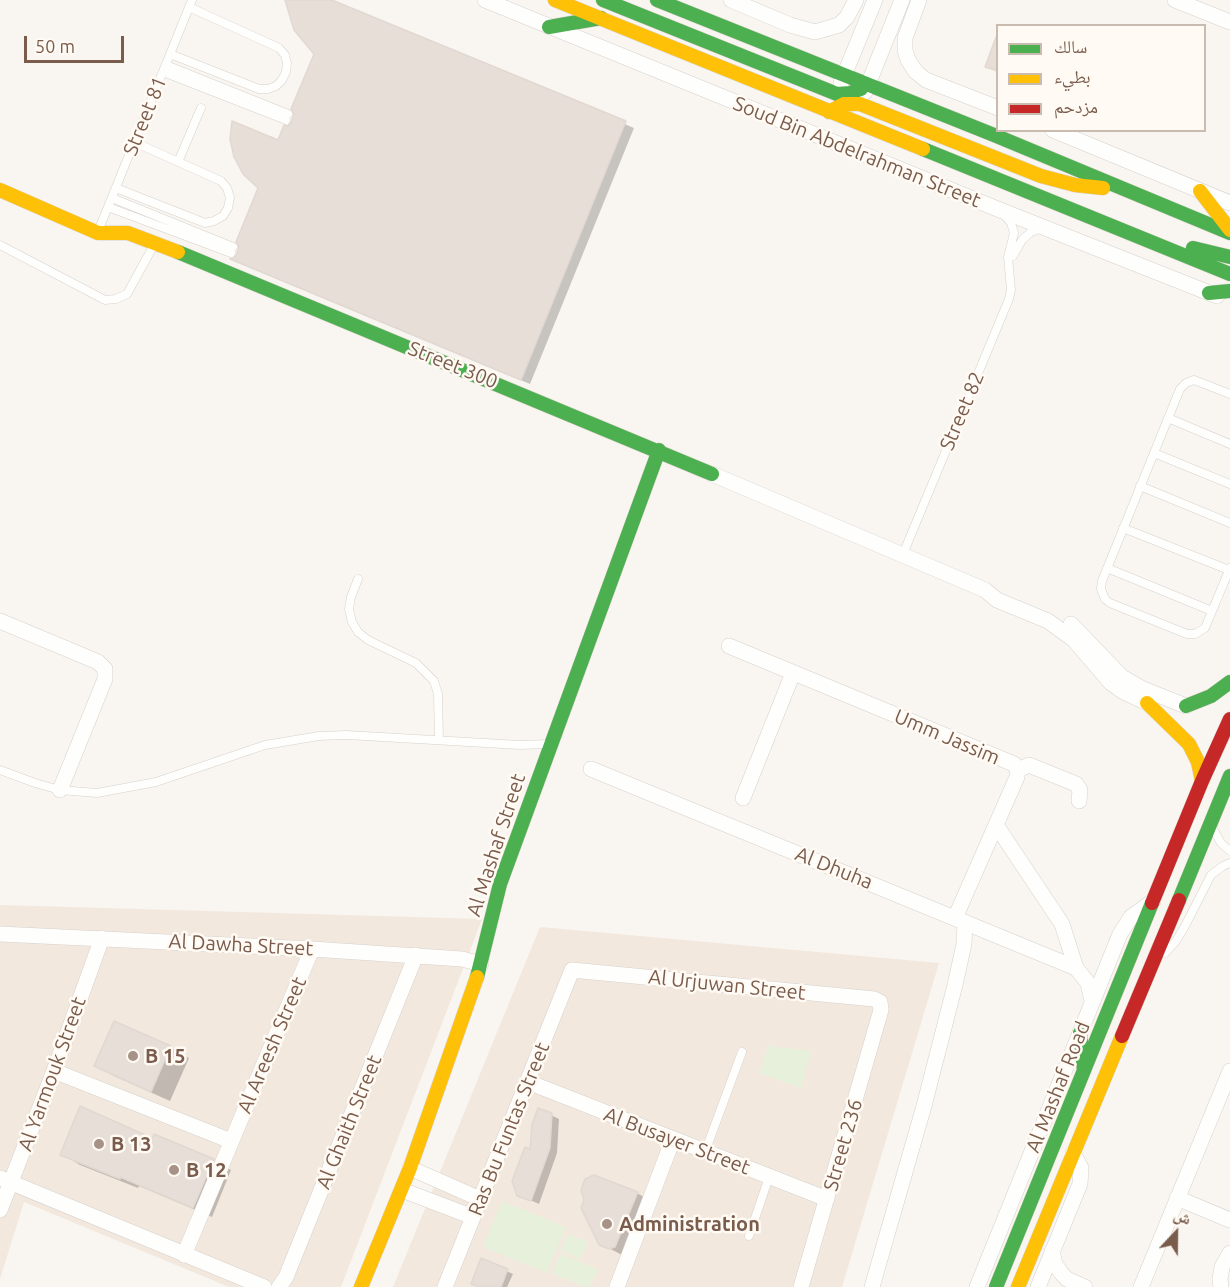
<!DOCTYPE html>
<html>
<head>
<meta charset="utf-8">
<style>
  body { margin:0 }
  #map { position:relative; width:1230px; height:1287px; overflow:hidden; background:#f9f5f0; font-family:Ubuntu,"Noto Naskh Arabic",sans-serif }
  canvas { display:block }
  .legend { position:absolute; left:996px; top:24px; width:210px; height:108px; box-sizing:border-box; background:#fffaf3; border:2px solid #cabbb1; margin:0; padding:8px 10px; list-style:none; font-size:18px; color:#7a5c4d }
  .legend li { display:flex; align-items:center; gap:12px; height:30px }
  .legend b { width:30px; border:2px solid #cabbb1 }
  .north { position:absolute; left:1146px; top:1203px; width:60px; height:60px; -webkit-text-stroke:4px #fffaf3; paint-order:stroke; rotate:22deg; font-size:16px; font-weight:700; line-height:24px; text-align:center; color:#7a5c4d }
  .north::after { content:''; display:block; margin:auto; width:21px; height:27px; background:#7a5c4d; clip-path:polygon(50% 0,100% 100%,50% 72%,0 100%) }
  .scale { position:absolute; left:24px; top:36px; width:100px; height:27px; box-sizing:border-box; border:3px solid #7a5c4d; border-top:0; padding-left:8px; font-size:18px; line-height:21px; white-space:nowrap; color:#7a5c4d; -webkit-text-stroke:4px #fffaf3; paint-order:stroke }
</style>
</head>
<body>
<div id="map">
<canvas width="1230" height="1287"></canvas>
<ul class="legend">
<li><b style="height:8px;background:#4caf50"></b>سالك</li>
<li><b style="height:8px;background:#ffc107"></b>بطيء</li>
<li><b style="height:8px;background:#c62828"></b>مزدحم</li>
</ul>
<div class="north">ش</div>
<div class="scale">50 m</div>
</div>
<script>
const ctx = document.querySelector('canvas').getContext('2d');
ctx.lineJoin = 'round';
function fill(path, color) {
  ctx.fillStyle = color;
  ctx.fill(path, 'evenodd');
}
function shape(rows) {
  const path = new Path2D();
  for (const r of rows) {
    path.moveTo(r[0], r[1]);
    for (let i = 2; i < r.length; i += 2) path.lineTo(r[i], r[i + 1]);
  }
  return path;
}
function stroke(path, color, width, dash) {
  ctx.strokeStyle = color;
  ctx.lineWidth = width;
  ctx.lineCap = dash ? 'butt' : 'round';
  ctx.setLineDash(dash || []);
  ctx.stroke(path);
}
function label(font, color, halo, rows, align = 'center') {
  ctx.font = font + ' Ubuntu,sans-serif';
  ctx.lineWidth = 5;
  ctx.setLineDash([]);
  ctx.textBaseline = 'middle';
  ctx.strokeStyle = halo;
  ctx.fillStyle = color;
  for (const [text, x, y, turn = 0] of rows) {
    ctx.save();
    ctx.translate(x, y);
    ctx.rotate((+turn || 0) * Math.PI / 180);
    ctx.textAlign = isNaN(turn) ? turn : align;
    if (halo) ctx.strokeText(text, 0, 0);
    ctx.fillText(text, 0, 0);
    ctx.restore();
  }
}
const residential = shape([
  [0,905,482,919,341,1287,229,1287,24,1202,0,1279],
  [540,927,939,963,842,1287,393,1287]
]);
const green = shape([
  [768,1046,811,1051,801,1088,759,1073],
  [502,1201,566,1227,547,1273,483,1247],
  [568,1234,588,1242,581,1259,561,1251],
  [560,1254,598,1269,590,1287,585,1287,552,1273]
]);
const shadow = shape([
  [287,0,328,0,634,128,530,384,240,263,238,257,288,127,293,124,315,53],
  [115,1023,171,1048,189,1058,170,1101,114,1076,96,1066],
  [551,1115,559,1119,557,1153,539,1204,519,1195,531,1151],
  [62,1154,213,1160,231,1170,212,1217,139,1186,138,1188,80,1165],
  [637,1193,649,1200,622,1255,601,1244],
  [482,1260,513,1274,507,1287,480,1287]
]);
const building = shape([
  [285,0,332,0,626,121,521,380,230,259,236,256,239,247,236,242,258,188,243,174,234,157,230,139,232,121,278,140,284,125,287,126,291,123,294,114,291,109,314,54,294,30,285,0],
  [996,37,998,38,998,71,985,67,996,37],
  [114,1021,171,1046,151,1092,94,1066,114,1021],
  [80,1106,152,1138,154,1134,214,1159,193,1208,120,1177,120,1179,60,1155,80,1106],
  [538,1108,552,1113,550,1148,531,1201,517,1196,512,1181,525,1147,530,1149,532,1124,538,1108],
  [594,1175,638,1192,615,1247,609,1249,599,1245,581,1208,584,1200,581,1190,585,1179,594,1175],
  [481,1258,508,1269,501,1287,479,1287,471,1284,481,1258]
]);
const lane = shape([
  [170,54,259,89,268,89,276,86,282,80,286,72,287,63,285,55,279,48,189,7],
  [166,65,288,114],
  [163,72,286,120],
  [178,162,201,108],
  [116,188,205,223,214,221,223,216,228,208,230,198,227,188,221,181,134,142],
  [112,198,233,247],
  [108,207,231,253],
  [99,229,192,0],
  [0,245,105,300,116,299,127,294,155,243],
  [1013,256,1022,240,1031,232,1041,228],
  [1230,394,1194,380,1186,383,1180,389,1102,581,1101,589,1105,599,1110,603,1187,634,1195,634,1205,628,1230,568],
  [1168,418,1230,444],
  [1154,453,1230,484],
  [1140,486,1230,523],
  [1123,528,1229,570],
  [903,554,1009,299,1011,290,1008,257,1014,233,1011,223,1005,216],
  [1107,568,1212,611],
  [358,579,351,597,349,609,352,622,358,632,368,640,416,663,434,681,438,694,439,740],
  [0,770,35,783,60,790,97,793,156,782,265,745,319,736,347,735,520,745,549,744],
  [1213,829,1221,843,1230,851],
  [1165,953,1176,941,1185,926,1211,875,1223,866,1230,863],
  [705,1152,742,1052],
  [749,1236,769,1177]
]);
const street = shape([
  [485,0,1000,210,1217,296],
  [731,0,790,25,815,32,839,25,847,17,856,0],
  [919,0,905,38,905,50,908,60,916,72,926,80,998,108],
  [1175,0,1230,22],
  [841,83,875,0],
  [865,92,902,0],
  [1053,130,1230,203],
  [712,474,985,590,997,600,1048,621,1074,640,1111,683,1122,691,1147,703],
  [0,621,98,662,105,669,105,679,60,790],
  [1071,624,1122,677,1143,689,1186,706],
  [729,646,1014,764,1018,770],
  [591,769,1076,968,1088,983,1092,1001],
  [1018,770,1029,765,1076,784,1080,790,1079,801],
  [743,798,793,673],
  [996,825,1062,924,1076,968],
  [955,918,1017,777,1018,770],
  [0,934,312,949,462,959,481,964],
  [54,1071,231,1141],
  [528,1082,827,1199],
  [410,1168,480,1199],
  [0,1178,264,1287],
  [402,1190,473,1217],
  [1177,1198,1230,1220],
  [0,1210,54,1071,102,938],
  [1052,1251,1055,1264,1062,1274,1067,1279,1085,1287],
  [184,1255,312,949],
  [279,1287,286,1277,416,955],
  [445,1287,572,970,874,999,880,1002,881,1010,801,1287],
  [617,1287,673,1139],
  [872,1287,924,1106,955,985,964,944,965,922],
  [977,1287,1120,934,1131,917,1153,901],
  [1038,1287,1080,1184,1081,1168,1073,1153],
  [1141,1287,1230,1071],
  [1221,1287,1220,1279,1222,1267,1230,1253]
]);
const fast = shape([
  [603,0,837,94,850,93,861,89],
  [657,0,994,135,1230,233],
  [549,27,601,18],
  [923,149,1230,274],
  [1193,248,1230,257],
  [178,252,712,474],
  [1209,293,1230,291],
  [1186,706,1211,696,1230,682],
  [1179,900,1230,776],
  [477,977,500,884,659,450],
  [1080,1033,1084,1071],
  [996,1287,1152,903]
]);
const slow = shape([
  [555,0,923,149],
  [829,112,844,104,860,104,1041,176,1075,185,1103,188],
  [0,190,98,233,128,233,178,252],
  [1200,191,1230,230],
  [1147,703,1189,744,1198,762,1202,781],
  [361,1287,410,1168,477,977],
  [1018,1287,1122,1036]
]);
const jam = shape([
  [1152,903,1202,781,1230,719],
  [1122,1036,1179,900]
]);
const markers = [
  [133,1056,6,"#a69286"],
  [99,1144,6,"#a69286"],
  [174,1170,6,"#a69286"],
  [607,1224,6,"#a69286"]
];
const streetNames = [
  ["Street 81",145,116,-68],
  ["Soud Bin Abdelrahman Street",857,152,22],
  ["Street 300",453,365,22],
  ["Street 82",962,411,-67],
  ["Umm Jassim",947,737,23],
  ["Al Mashaf Street",496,845,-72],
  ["Al Dhuha",834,868,22],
  ["Al Dawha Street",241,945,3],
  ["Al Urjuwan Street",727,985,6],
  ["Al Areesh Street",272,1045,-67],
  ["Al Yarmouk Street",52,1074,-70],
  ["Al Mashaf Road",1058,1087,-68],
  ["Al Ghaith Street",349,1122,-68],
  ["Ras Bu Funtas Street",509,1129,-68],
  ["Al Busayer Street",677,1141,21],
  ["Street 236",843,1145,-74]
];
const poiNames = [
  ["B 15",145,1056],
  ["B 13",111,1144],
  ["B 12",186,1170],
  ["Administration",619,1224]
];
fill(residential, '#f2e8de');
fill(green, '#e7f0db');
fill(shadow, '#0003');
fill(building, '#e6ded7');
stroke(building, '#e2d8d2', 1.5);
stroke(lane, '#d7d1cb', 9);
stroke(street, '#d7d1cb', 16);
stroke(fast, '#d9d2cb', 15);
stroke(slow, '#d9d2cb', 15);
stroke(jam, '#d9d2cb', 15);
stroke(lane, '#fefefd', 8);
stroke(street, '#fefefd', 15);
stroke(fast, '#4caf50', 14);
stroke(slow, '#ffc107', 14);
stroke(jam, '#c62828', 14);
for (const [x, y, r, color] of markers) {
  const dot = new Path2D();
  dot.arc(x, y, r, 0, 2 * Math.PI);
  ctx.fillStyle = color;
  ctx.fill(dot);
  stroke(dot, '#fffaf3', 2);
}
label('20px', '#7a5c4d', '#fffaf3', streetNames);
label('bold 20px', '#7a5c4d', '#fffaf3', poiNames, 'left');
</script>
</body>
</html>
